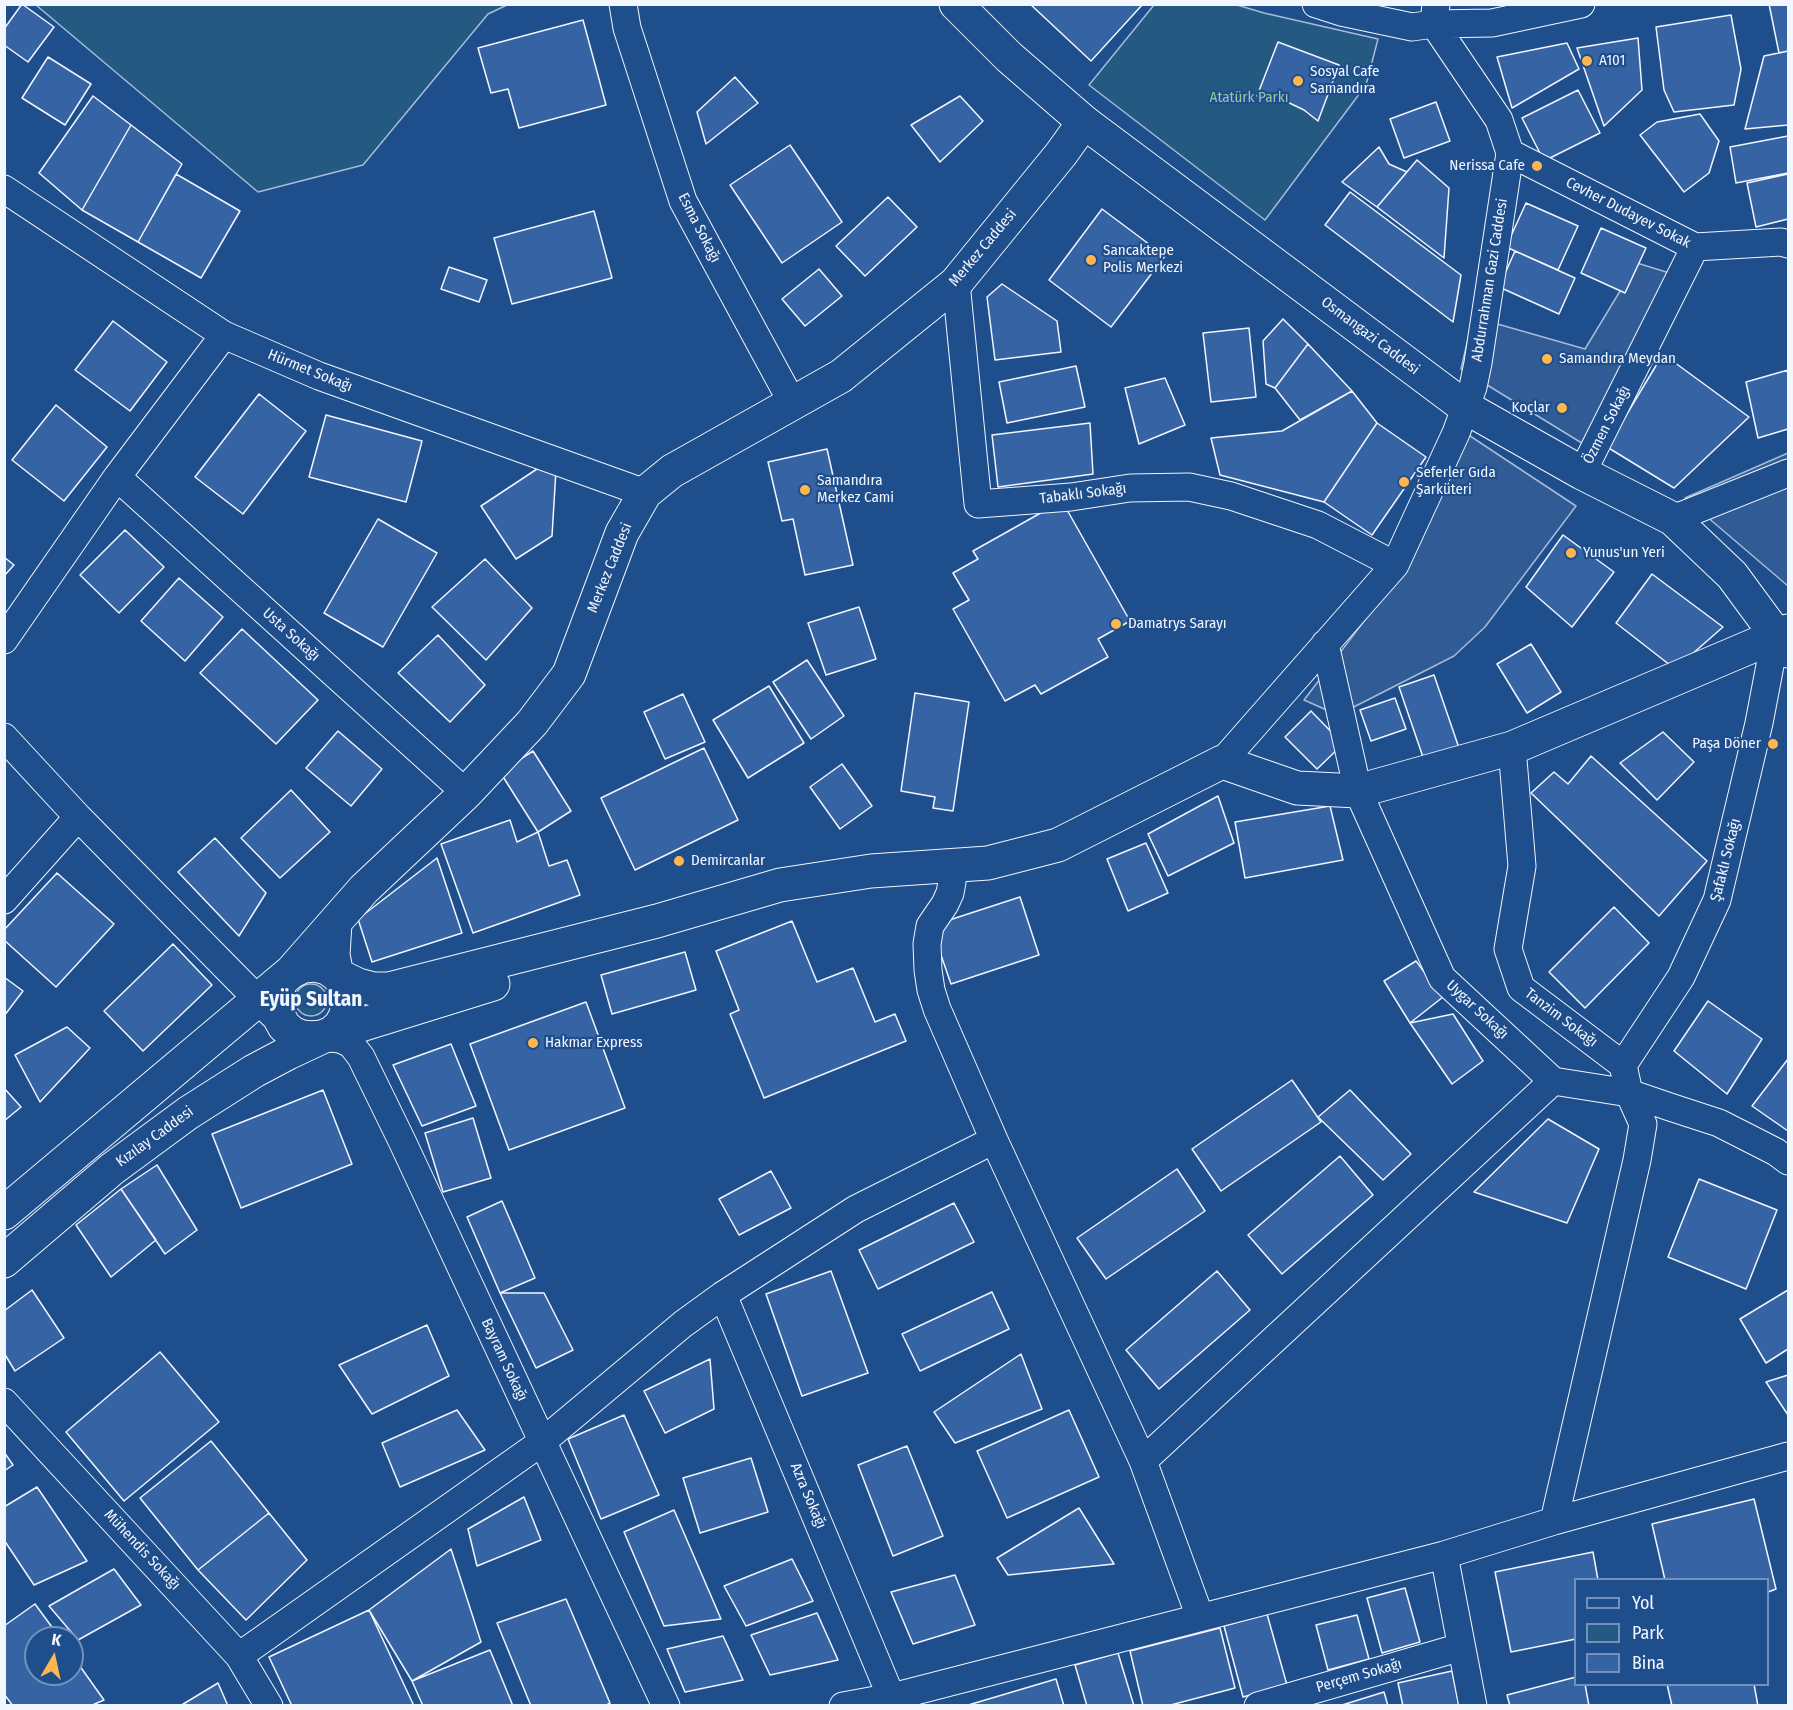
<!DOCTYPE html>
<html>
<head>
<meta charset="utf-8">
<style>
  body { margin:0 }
  #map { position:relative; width:1793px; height:1710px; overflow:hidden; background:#1f4e8c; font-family:"Fira Sans Condensed",sans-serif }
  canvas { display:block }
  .frame { position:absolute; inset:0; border:6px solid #f2f6ff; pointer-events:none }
  .legend { position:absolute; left:1574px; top:1578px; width:195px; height:108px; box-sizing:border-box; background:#1f4e8c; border:2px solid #7391ba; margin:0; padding:8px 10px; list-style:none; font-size:18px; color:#f2f6ff }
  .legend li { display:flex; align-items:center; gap:12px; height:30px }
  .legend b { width:30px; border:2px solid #7391ba }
  .north { position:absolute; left:24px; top:1626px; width:60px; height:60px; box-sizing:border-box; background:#1f4e8c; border:2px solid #7391ba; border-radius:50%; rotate:9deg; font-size:16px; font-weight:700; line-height:24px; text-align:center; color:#f2f6ff }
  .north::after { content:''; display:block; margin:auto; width:21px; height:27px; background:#ffb74d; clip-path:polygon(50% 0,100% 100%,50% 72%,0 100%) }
</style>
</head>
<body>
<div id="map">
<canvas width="1793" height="1710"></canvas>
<div class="frame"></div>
<ul class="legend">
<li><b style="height:8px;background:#1f4e8c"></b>Yol</li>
<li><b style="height:16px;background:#245a82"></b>Park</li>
<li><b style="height:16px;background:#3563a3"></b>Bina</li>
</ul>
<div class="north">K</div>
</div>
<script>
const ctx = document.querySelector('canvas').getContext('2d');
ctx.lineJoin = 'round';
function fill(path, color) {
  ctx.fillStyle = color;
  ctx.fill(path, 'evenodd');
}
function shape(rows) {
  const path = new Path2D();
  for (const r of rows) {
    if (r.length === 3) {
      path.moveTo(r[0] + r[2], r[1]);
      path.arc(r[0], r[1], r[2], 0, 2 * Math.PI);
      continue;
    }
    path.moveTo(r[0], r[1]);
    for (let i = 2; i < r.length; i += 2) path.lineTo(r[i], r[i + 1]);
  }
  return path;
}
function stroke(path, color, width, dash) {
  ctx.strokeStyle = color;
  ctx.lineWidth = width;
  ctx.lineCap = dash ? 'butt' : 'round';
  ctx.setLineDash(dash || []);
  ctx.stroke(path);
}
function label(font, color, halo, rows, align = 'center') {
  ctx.font = font + ' "Fira Sans Condensed",sans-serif';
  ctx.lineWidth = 4.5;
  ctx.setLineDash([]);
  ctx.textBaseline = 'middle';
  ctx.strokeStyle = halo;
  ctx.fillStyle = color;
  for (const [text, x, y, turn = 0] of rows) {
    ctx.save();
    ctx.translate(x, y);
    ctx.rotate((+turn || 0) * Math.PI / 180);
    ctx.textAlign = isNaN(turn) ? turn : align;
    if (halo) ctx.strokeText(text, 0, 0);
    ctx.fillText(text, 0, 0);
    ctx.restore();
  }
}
const green = shape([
  [36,5,507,5,488,14,363,165,258,192,36,5],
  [1154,5,1237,5,1264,13,1378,39,1366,85,1265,220,1089,85,1154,5],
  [311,1000,16]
]);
const parking = shape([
  [1637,263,1676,275,1585,445,1461,369,1473,317,1585,349,1637,263],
  [1464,432,1576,506,1485,627,1454,656,1338,715,1304,700,1406,566,1464,432],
  [1788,453,1788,586,1685,498,1788,453]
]);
const building = shape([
  [22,4,54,27,28,62,4,45,4,29,22,4],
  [1030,4,1143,4,1091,61,1030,4],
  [1769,4,1788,4,1788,51,1779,53,1769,4],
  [1731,15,1741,69,1734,105,1674,112,1664,90,1656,27,1731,15],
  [583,20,606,105,519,128,508,89,491,93,478,48,583,20],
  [1638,38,1642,90,1604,126,1577,48,1638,38],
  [1278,42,1339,65,1318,121,1304,110,1277,97,1257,96,1278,42],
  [1567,43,1579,69,1512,108,1497,57,1567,43],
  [1788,51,1788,125,1745,129,1764,56,1788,51],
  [48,57,91,84,65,125,22,98,48,57],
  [735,77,758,103,706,144,697,112,735,77],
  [1578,90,1600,133,1544,161,1522,118,1578,90],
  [93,96,131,125,82,210,39,173,93,96],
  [960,96,983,121,940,162,911,125,960,96],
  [1436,102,1450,141,1404,158,1390,119,1436,102],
  [1700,114,1719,141,1709,173,1684,192,1640,135,1657,122,1700,114],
  [131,125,182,164,138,242,82,210,131,125],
  [1788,136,1788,173,1736,183,1730,147,1788,136],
  [790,145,842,222,782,263,730,185,790,145],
  [1379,147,1389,164,1407,172,1377,207,1342,182,1379,147],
  [1417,160,1449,188,1444,258,1377,207,1417,160],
  [176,174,240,211,201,278,138,242,176,174],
  [1788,174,1788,219,1756,227,1747,183,1788,174],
  [1350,192,1461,275,1453,322,1325,225,1350,192],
  [888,197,917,227,865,276,836,246,888,197],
  [1526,203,1578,226,1558,270,1506,247,1526,203],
  [1102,209,1165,256,1111,327,1049,280,1102,209],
  [594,211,612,278,512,304,494,238,594,211],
  [1601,228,1646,248,1625,293,1581,273,1601,228],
  [1515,251,1575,278,1559,314,1499,287,1515,251],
  [449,267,487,280,479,302,441,289,449,267],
  [819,269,842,296,805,326,782,299,819,269],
  [1002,284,1057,321,1061,352,995,360,987,297,1002,284],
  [1283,319,1308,344,1275,388,1266,384,1263,341,1283,319],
  [113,321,167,362,130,411,75,370,113,321],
  [1249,328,1256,397,1211,402,1203,333,1249,328],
  [1308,344,1352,391,1300,420,1275,388,1308,344],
  [1663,354,1749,417,1674,488,1607,447,1663,354],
  [1076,366,1085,407,1007,423,999,382,1076,366],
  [1788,370,1788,429,1758,438,1746,382,1788,370],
  [1165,378,1185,425,1139,444,1125,388,1165,378],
  [1352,391,1377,423,1324,502,1220,475,1211,438,1282,431,1352,391],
  [259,394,306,431,243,514,195,477,259,394],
  [56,405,107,447,64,501,12,460,56,405],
  [326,415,422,441,406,502,309,477,326,415],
  [1090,423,1093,474,998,487,992,435,1090,423],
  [1377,423,1426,457,1372,535,1324,502,1377,423],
  [827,449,853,565,805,575,793,519,782,521,768,462,827,449],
  [537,469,556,470,552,536,516,559,481,506,537,469],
  [1062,501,1130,621,1098,639,1108,657,1041,694,1035,685,1005,701,953,609,969,600,953,573,978,559,973,551,1062,501],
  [378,519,437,553,383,647,324,613,378,519],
  [125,530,164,567,119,613,80,575,125,530],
  [1563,535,1614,572,1572,627,1526,587,1563,535],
  [4,557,14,565,4,576,4,557],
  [485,559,532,608,486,660,432,607,485,559],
  [1652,574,1723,627,1675,669,1616,623,1652,574],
  [179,578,223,617,185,661,141,621,179,578],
  [859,607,876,659,826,675,808,623,859,607],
  [242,629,318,700,276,744,200,673,242,629],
  [438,635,485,685,450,722,398,673,438,635],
  [1531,644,1561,692,1527,713,1497,664,1531,644],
  [807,660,844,716,811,739,773,682,807,660],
  [1434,675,1459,748,1424,760,1399,687,1434,675],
  [769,686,804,743,748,778,713,720,769,686],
  [915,693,969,702,953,811,933,808,935,797,901,791,915,693],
  [683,694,705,742,665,759,644,712,683,694],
  [1395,698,1406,729,1371,741,1360,710,1395,698],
  [1311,711,1343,744,1317,769,1285,737,1311,711],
  [338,731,382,769,351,806,306,768,338,731],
  [1663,732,1694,762,1657,800,1620,763,1663,732],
  [704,748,738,820,635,870,601,798,704,748],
  [533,751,571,811,538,832,500,772,533,751],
  [1591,756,1707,861,1659,916,1531,793,1554,772,1568,784,1591,756],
  [842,764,872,806,840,829,810,787,842,764],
  [291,790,330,832,280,878,241,838,291,790],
  [1218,796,1234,843,1168,876,1148,834,1218,796],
  [1330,806,1343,860,1245,878,1235,822,1330,806],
  [510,820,517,842,538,832,549,866,567,860,580,895,473,933,441,844,510,820],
  [215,838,266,893,239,936,178,872,215,838],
  [1146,843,1168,893,1128,911,1107,859,1146,843],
  [437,858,462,933,372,962,358,919,437,858],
  [57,873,114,924,56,987,4,940,4,930,57,873],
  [1020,897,1039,955,951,984,931,926,1020,897],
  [1614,907,1649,943,1585,1008,1549,972,1614,907],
  [792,921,817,982,853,968,875,1022,895,1014,906,1041,764,1098,730,1014,739,1010,716,951,792,921],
  [173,944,212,985,143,1051,104,1011,173,944],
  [685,952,696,990,612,1014,601,975,685,952],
  [1416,961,1443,997,1410,1023,1384,981,1416,961],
  [4,977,23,991,4,1016,4,977],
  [1708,1001,1762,1039,1727,1094,1674,1051,1708,1001],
  [586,1002,625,1108,509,1150,470,1044,586,1002],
  [1453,1014,1483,1061,1452,1084,1410,1023,1453,1014],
  [67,1027,90,1048,40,1102,15,1055,67,1027],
  [451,1044,476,1106,422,1126,393,1065,451,1044],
  [1788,1059,1788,1131,1752,1106,1788,1059],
  [1292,1080,1321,1122,1221,1191,1192,1149,1292,1080],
  [4,1088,21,1107,4,1121,4,1088],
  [323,1090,352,1164,241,1208,212,1134,323,1090],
  [1350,1090,1411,1154,1383,1180,1318,1117,1350,1090],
  [473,1118,491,1178,443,1192,425,1133,473,1118],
  [1548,1119,1599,1149,1567,1223,1474,1192,1548,1119],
  [1340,1156,1373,1195,1282,1274,1248,1235,1340,1156],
  [157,1165,197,1230,165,1254,121,1189,157,1165],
  [1177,1169,1205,1211,1106,1279,1077,1238,1177,1169],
  [771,1171,791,1208,739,1235,719,1199,771,1171],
  [1699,1179,1777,1210,1746,1289,1668,1257,1699,1179],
  [121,1189,156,1240,111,1277,76,1225,121,1189],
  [502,1201,535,1278,500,1293,467,1217,502,1201],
  [954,1203,974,1242,878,1289,859,1250,954,1203],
  [831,1271,868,1373,802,1396,766,1294,831,1271],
  [1217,1271,1250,1310,1159,1389,1126,1350,1217,1271],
  [32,1290,64,1338,15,1371,4,1353,4,1311,32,1290],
  [1788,1290,1788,1351,1788,1349,1766,1363,1740,1319,1788,1290],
  [992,1292,1009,1329,920,1371,902,1334,992,1292],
  [500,1293,544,1293,573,1350,536,1368,500,1293],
  [427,1325,449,1376,372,1414,339,1365,427,1325],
  [160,1352,219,1422,124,1501,66,1432,160,1352],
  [1021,1354,1042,1409,955,1443,934,1412,1021,1354],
  [710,1359,714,1409,665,1433,644,1391,710,1359],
  [1788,1375,1788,1415,1766,1382,1788,1375],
  [457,1410,485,1450,400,1487,382,1443,457,1410],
  [1069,1410,1099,1477,1007,1518,977,1451,1069,1410],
  [624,1415,659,1495,601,1519,568,1439,624,1415],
  [211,1441,269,1513,198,1570,140,1498,211,1441],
  [907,1446,943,1536,893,1556,858,1465,907,1446],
  [4,1452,13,1465,4,1471,4,1452],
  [751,1458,768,1512,700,1533,683,1478,751,1458],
  [37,1487,87,1561,34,1585,4,1540,4,1507,37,1487],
  [524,1497,541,1540,477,1566,468,1529,524,1497],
  [1754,1499,1776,1589,1768,1592,1768,1580,1665,1580,1652,1524,1754,1499],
  [1079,1508,1114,1564,1008,1575,997,1558,1079,1508],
  [674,1510,721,1619,664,1626,624,1532,674,1510],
  [269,1513,307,1560,246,1620,198,1570,269,1513],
  [451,1549,481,1642,412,1681,369,1610,451,1549],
  [1593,1552,1598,1580,1576,1580,1576,1639,1511,1652,1495,1572,1593,1552],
  [792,1559,813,1601,746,1626,724,1586,792,1559],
  [114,1569,141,1605,78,1640,49,1606,114,1569],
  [955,1575,975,1625,913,1644,891,1592,955,1575],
  [1405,1588,1420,1642,1382,1653,1367,1598,1405,1588],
  [566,1599,610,1703,605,1706,531,1706,497,1623,566,1599],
  [35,1604,60,1638,36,1638,36,1674,72,1674,72,1655,104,1700,90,1706,13,1706,4,1694,4,1626,35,1604],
  [369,1610,414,1706,292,1706,269,1657,369,1610],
  [817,1613,838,1660,770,1675,751,1635,817,1613],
  [1267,1614,1287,1685,1243,1697,1224,1626,1267,1614],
  [1357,1615,1369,1659,1328,1670,1316,1625,1357,1615],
  [1220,1628,1235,1688,1167,1706,1143,1706,1130,1651,1220,1628],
  [723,1636,743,1680,685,1692,667,1649,723,1636],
  [490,1650,513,1706,423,1706,412,1681,490,1650],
  [1118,1653,1134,1706,1087,1706,1075,1665,1118,1653],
  [1452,1671,1459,1706,1403,1706,1398,1683,1452,1671],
  [1576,1677,1576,1684,1585,1684,1589,1706,1510,1706,1507,1695,1576,1677],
  [1056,1679,1064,1706,965,1706,1056,1679],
  [218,1683,228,1706,180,1706,218,1683],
  [1667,1684,1754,1684,1758,1706,1672,1706,1667,1684],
  [1384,1692,1388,1706,1339,1706,1384,1692]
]);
const street = shape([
  [623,4,627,28,683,201,793,404],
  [1316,4,1341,12,1412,27,1434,24,1492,23,1581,4],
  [1510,153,1695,247,1781,242,1788,244],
  [4,189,224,335,319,376,645,493],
  [956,283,978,504,1071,497,1130,488,1189,487,1231,496,1318,525,1395,565],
  [1582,473,1695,247],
  [117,477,466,793],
  [1673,519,1788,473],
  [4,640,117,477,224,335],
  [1325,644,1358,791,1442,978,1553,1081,1629,1093,1670,1107,1719,1123,1776,1152,1788,1161],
  [4,737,78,817,272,1014],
  [1512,748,1522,866,1508,949,1521,988,1623,1065],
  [1222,762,1395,565,1456,433,1473,387,1478,363,1510,153,1499,120,1434,24,1436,4],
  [953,865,952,882,950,893,945,904,930,926,927,944,928,970,931,990,937,1009,994,1140,1143,1461,1200,1617],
  [4,900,78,817],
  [322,1037,340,1039,351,1044,361,1057,402,1141,666,1706],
  [1623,1065,1681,977,1717,900,1759,723,1776,634,1787,628],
  [723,1295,895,1706],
  [4,1402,239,1656,269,1706],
  [1143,1461,1553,1081],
  [1554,1521,1788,1456],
  [1444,1555,1473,1706],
  [239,1656,542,1442,683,1324,723,1295,856,1209,994,1140],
  [843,1706,892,1697,1444,1555,1554,1521,1637,1160,1643,1124,1629,1093,1623,1065],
  [1258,1706,1461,1647]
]);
const secondary = shape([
  [335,923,333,955,337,975,358,985,373,989,389,989,657,921,780,885,871,871,988,863,1058,845,1222,762,1297,788,1358,791,1512,748,1757,644,1776,634],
  [4,1213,291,972,364,889,466,793,532,723,569,674,622,533,645,493,672,471,841,376,956,283,1061,154,1084,122],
  [4,1261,112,1169,188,1113,254,1071,288,1053,322,1037,332,1033,340,1026,345,1017,348,1007,348,997,345,985,337,975,327,968,315,965,303,966,291,972,282,980,277,991,275,1003,278,1015,284,1026,292,1033,302,1037,312,1038,322,1037,493,984]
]);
const primary = shape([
  [956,4,1009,57,1084,122,1465,407,1582,473,1673,519,1732,575,1788,651]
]);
const markers = [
  [1587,61,6,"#ffb74d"],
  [1298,81,6,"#ffb74d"],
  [1537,166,6,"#ffb74d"],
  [1091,260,6,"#ffb74d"],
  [1547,359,6,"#ffb74d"],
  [1562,408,6,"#ffb74d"],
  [1404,482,6,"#ffb74d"],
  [805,490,6,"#ffb74d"],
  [1571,553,6,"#ffb74d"],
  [1116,624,6,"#ffb74d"],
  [1773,744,6,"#ffb74d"],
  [679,861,6,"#ffb74d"],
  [533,1043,6,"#ffb74d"]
];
const poiNames = [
  ["A101",1599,61],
  ["Sosyal Cafe",1310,72],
  ["Samandıra",1310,89],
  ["Nerissa Cafe",1525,166,"right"],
  ["Sancaktepe",1103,251],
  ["Polis Merkezi",1103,268],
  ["Samandıra Meydan",1559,359],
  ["Koçlar",1550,408,"right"],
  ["Seferler Gıda",1416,473],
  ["Şarküteri",1416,490],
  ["Samandıra",817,481],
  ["Merkez Cami",817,498],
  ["Yunus'un Yeri",1583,553],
  ["Damatrys Sarayı",1128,624],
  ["Paşa Döner",1761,744,"right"],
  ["Demircanlar",691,861],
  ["Hakmar Express",545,1043]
];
const parkNames = [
  ["Atatürk Parkı",1249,98]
];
const streetNames = [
  ["Cevher Dudayev Sokak",1628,213,27],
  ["Esma Sokağı",699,228,63],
  ["Merkez Caddesi",983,248,-50],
  ["Abdurrahman Gazi Caddesi",1490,280,-81],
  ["Osmangazi Caddesi",1370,336,37],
  ["Hürmet Sokağı",310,371,22],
  ["Özmen Sokağı",1607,425,-63],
  ["Tabaklı Sokağı",1083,494,-7],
  ["Merkez Caddesi",610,568,-68],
  ["Usta Sokağı",291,635,42],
  ["Şafaklı Sokağı",1726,860,-76],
  ["Uygar Sokağı",1477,1010,43],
  ["Tanzim Sokağı",1561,1018,37],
  ["Kızılay Caddesi",155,1137,-36],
  ["Bayram Sokağı",504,1360,65],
  ["Azra Sokağı",808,1496,67],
  ["Mühendis Sokağı",142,1550,47],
  ["Perçem Sokağı",1359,1676,-16]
];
const districtNames = [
  ["Eyüp Sultan",311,1000]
];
fill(green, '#245a82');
stroke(green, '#a8bbd7', 1.5);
fill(parking, '#305b95');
stroke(parking, '#a8bbd7', 1.5);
fill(building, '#3563a3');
stroke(building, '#f2f6ff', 1.5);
stroke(street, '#f2f6ff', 29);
stroke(secondary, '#f2f6ff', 35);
stroke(primary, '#f2f6ff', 35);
stroke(street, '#1f4e8c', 27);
stroke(secondary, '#1f4e8c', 33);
stroke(primary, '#1f4e8c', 33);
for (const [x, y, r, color] of markers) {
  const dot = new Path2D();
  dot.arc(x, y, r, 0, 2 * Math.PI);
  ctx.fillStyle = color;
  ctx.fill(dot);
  stroke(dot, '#1f4e8c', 2);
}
label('15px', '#f2f6ff', '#1f4e8c', poiNames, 'left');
label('15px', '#97c8a6', '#1f4e8c', parkNames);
label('15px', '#f2f6ff', '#1f4e8c', streetNames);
label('bold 21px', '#f2f6ff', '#1f4e8c', districtNames);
</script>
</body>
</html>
